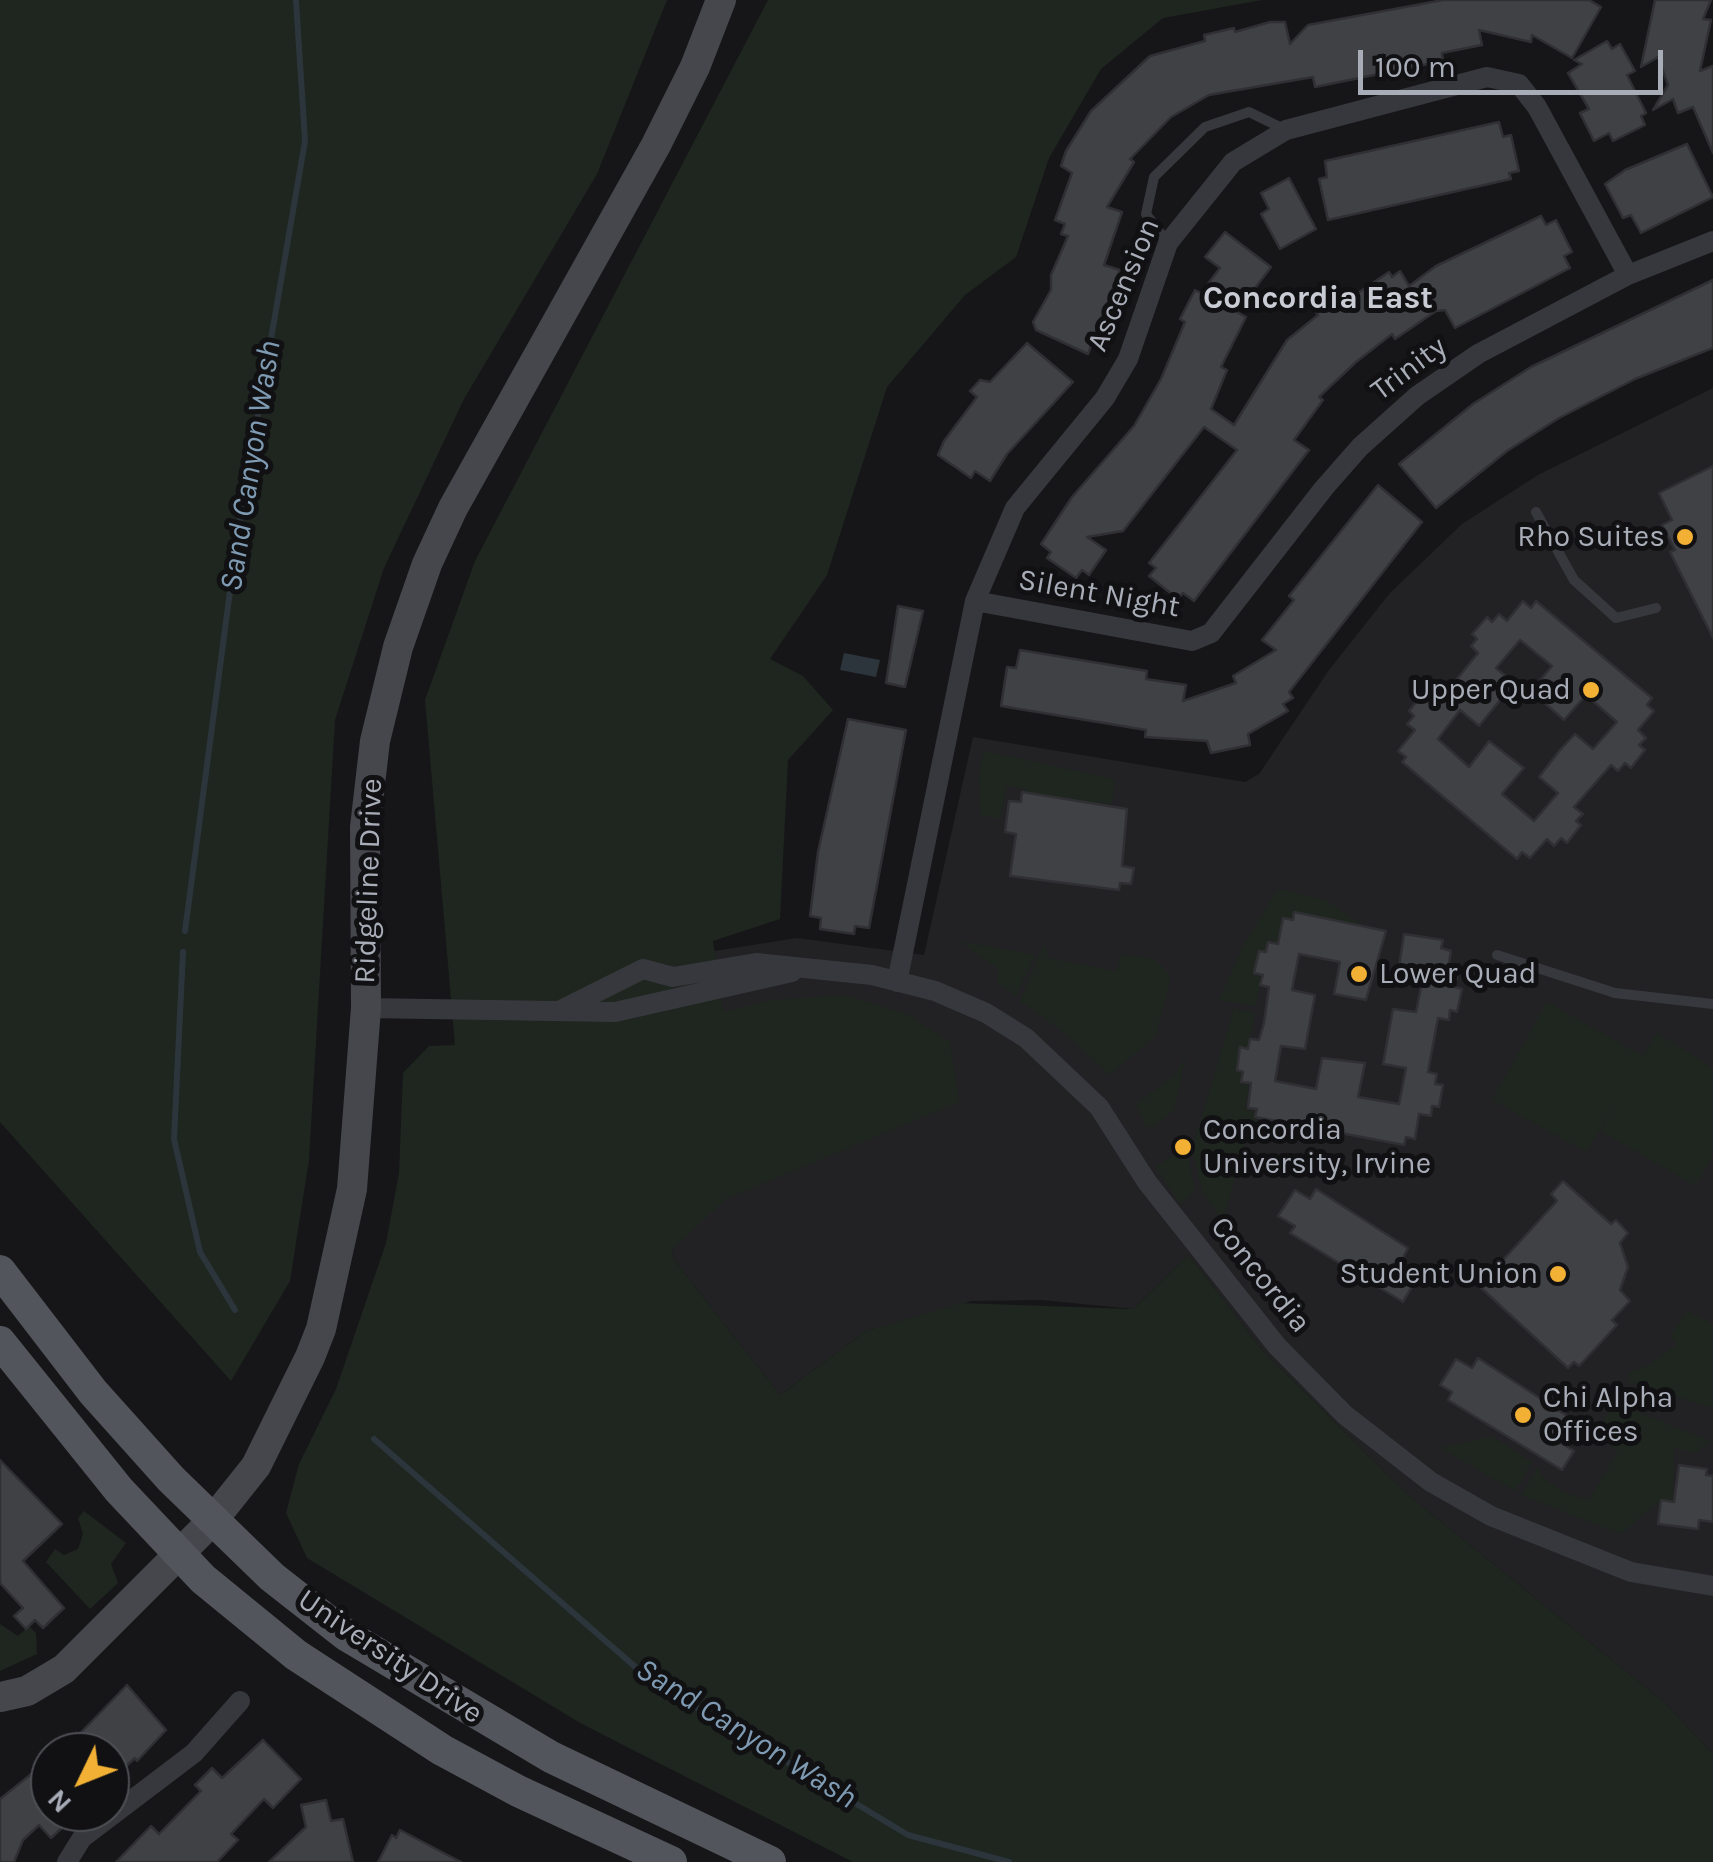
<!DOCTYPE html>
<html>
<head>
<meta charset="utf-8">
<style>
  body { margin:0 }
  #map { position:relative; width:1713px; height:1862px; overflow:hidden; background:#161618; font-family:Karla,sans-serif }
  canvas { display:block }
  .north { position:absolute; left:30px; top:1732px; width:100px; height:100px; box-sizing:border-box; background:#111113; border:2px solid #4d4f55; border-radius:50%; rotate:227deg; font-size:28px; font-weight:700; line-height:40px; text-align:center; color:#a8adb8 }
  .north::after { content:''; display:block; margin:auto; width:35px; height:45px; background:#f2b134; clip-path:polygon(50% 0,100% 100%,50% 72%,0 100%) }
  .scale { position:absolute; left:1358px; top:50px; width:305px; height:45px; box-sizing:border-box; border:5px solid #a8adb8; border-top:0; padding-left:12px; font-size:30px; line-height:35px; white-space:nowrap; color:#a8adb8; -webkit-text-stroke:8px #111113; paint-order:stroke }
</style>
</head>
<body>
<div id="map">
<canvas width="1713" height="1862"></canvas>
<div class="north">N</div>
<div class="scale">100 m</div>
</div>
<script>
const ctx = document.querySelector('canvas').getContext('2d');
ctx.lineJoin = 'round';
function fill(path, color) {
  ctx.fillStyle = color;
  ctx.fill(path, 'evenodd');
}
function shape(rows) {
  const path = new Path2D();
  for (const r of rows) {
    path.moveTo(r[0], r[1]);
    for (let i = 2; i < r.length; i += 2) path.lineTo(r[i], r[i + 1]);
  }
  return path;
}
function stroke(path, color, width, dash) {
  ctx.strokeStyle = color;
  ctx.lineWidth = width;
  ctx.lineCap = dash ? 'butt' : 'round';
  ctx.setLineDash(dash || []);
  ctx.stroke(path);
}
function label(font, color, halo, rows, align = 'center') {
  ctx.font = font + ' Karla,sans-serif';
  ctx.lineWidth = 10;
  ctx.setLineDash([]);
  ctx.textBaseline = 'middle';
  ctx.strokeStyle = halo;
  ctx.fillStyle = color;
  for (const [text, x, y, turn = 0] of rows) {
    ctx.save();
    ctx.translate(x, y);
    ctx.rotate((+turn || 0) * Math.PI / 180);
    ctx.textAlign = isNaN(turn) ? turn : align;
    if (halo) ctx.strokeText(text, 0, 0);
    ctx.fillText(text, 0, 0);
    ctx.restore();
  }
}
const built = shape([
  [1713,388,1713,1754,1665,1703,1407,1494,1262,1350,1189,1255,1133,1309,1041,1300,972,1301,866,1331,780,1395,674,1260,633,1039,708,952,797,938,924,955,973,737,1245,782,1259,774,1329,670,1390,593,1462,524,1538,475]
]);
const green = shape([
  [0,0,667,0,597,174,464,399,384,568,335,720,309,1160,290,1281,231,1381,0,1122],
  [768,0,1262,0,1163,18,1101,69,1049,158,1016,257,965,295,887,387,827,575,770,659,803,676,833,710,788,760,780,919,713,941,723,1012,772,1000,845,995,909,1015,950,1042,959,1102,726,1199,672,1249,674,1260,780,1395,866,1331,961,1303,1133,1309,1189,1255,1262,1350,1407,1494,1665,1703,1713,1754,1713,1862,853,1862,582,1724,307,1558,286,1513,299,1464,336,1389,386,1243,399,1173,403,1073,429,1046,455,1045,425,700,475,561],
  [984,751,1115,779,1112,805,1026,793,1026,789,1007,786,1000,819,980,815,979,773],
  [1278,889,1326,900,1362,925,1295,912,1293,920,1282,918,1278,943,1267,942,1266,952,1258,951,1253,974,1261,976,1256,1006,1219,1000,1243,946],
  [960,941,1036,955,1014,998,1013,993,997,983,998,969],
  [1045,942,1048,958,1116,971,1122,954,1155,959,1168,973,1170,983,1155,1037,1109,1075,1066,1034,1020,1001],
  [1547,1002,1643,1056,1657,1033,1713,1068,1713,1156,1695,1186,1601,1131,1619,1099,1586,1152,1492,1100],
  [1234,1009,1255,1013,1248,1049,1240,1048,1236,1071,1241,1073,1241,1084,1249,1085,1245,1109,1254,1112,1260,1125,1248,1131,1225,1213,1247,1256,1202,1191,1192,1149],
  [1186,1056,1174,1110,1155,1126,1146,1127,1136,1104,1175,1075],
  [1186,1147,1195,1191,1180,1204,1156,1167],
  [1687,1311,1713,1324,1713,1408,1629,1382,1629,1372,1647,1366,1677,1344,1670,1336],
  [1616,1404,1711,1441,1694,1453,1674,1448,1673,1500,1661,1500,1621,1534,1521,1495,1538,1468,1545,1479,1563,1492,1589,1500,1618,1451,1593,1433],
  [1491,1436,1532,1462,1515,1491,1440,1448],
  [84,1511,126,1543,111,1564,118,1583,90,1609,46,1562,55,1549,64,1555,78,1549,83,1534,78,1518],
  [0,1624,18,1636,29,1626,36,1633,37,1654,0,1671]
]);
const water = shape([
  [844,653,880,660,876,677,840,670]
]);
const stream = shape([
  [185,931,238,531,305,141,296,0],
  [183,952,174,1139,200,1252,235,1310],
  [374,1439,648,1678,908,1835,1009,1862]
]);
const building = shape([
  [1443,0,1589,0,1601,7,1572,58,1532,35,1531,42,1479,30,1482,45,1442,53,1443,61,1315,87,1313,77,1209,95,1171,117,1130,159,1134,162,1107,207,1122,212,1104,265,1120,270,1088,354,1036,330,1033,322,1051,290,1051,275,1068,236,1061,234,1065,224,1055,220,1072,173,1061,166,1066,151,1091,111,1150,56,1205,41,1204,35,1234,28,1235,32,1270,22,1285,22,1290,44,1308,25,1443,0],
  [1655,0,1711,0,1703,19,1711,20,1700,71,1713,66,1713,153,1693,107,1678,113,1673,99,1653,110,1668,85,1658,57,1641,67,1655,0],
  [1607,41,1612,49,1620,44,1635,71,1627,75,1646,113,1641,116,1645,125,1613,141,1609,133,1594,141,1580,113,1589,109,1568,73,1582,64,1574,60,1607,41],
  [1499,122,1503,137,1511,135,1519,171,1509,173,1511,179,1328,220,1319,179,1327,177,1325,161,1499,122],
  [1687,144,1713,197,1641,233,1631,215,1623,218,1605,184,1625,170,1687,144],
  [1289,178,1316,229,1280,249,1261,214,1269,209,1261,193,1289,178],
  [1541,216,1546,225,1556,220,1572,252,1564,256,1570,268,1455,328,1445,310,1436,311,1395,339,1392,334,1356,362,1319,397,1323,400,1294,440,1309,450,1194,601,1183,593,1178,599,1149,576,1156,568,1149,563,1237,450,1204,427,1123,531,1087,537,1106,550,1089,575,1082,570,1076,578,1047,558,1051,552,1041,544,1072,497,1134,426,1161,379,1185,322,1180,319,1195,290,1201,293,1220,268,1205,257,1225,232,1271,267,1237,312,1246,317,1221,367,1227,370,1211,409,1234,425,1287,340,1318,315,1312,307,1328,295,1333,300,1351,290,1355,295,1389,272,1392,277,1400,271,1409,286,1436,266,1541,216],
  [1713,280,1713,348,1635,379,1559,418,1507,451,1436,508,1399,464,1473,404,1531,367,1713,280],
  [1027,343,1073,382,1007,454,990,481,975,471,971,478,938,455,944,441,977,397,970,391,980,380,990,382,1027,343],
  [1713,466,1713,638,1670,552,1675,550,1662,525,1672,520,1659,493,1713,466],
  [1378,485,1422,522,1289,692,1293,698,1283,704,1288,711,1248,734,1250,745,1211,753,1207,741,1145,737,1146,730,1001,706,1007,667,1016,668,1020,650,1147,671,1146,679,1186,685,1183,701,1236,683,1233,676,1276,650,1262,640,1294,600,1289,596,1378,485],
  [1523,601,1531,608,1536,601,1652,698,1647,705,1654,711,1638,730,1646,738,1639,745,1645,750,1631,768,1625,763,1618,771,1611,765,1574,807,1583,814,1576,821,1581,825,1567,843,1561,838,1554,846,1547,839,1530,858,1522,852,1517,859,1402,762,1406,757,1398,751,1415,730,1407,724,1414,716,1409,711,1423,693,1429,698,1435,690,1443,696,1478,653,1471,646,1477,639,1472,634,1487,617,1492,622,1499,614,1507,621,1523,601],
  [1520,640,1552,666,1531,691,1564,720,1586,695,1617,722,1593,749,1575,734,1560,750,1539,777,1558,793,1534,821,1502,794,1524,768,1489,741,1469,767,1438,739,1460,710,1479,726,1514,683,1496,668,1520,640],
  [898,606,923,611,905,687,886,683,898,606],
  [848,719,906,730,869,928,855,926,854,934,820,929,821,918,810,916,818,852,848,719],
  [1022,792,1127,809,1122,866,1134,868,1131,884,1120,883,1119,890,1010,876,1016,834,1005,832,1009,801,1021,802,1022,792],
  [1294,912,1386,931,1366,1000,1334,994,1340,962,1299,954,1292,990,1315,995,1305,1049,1281,1046,1275,1081,1316,1089,1322,1058,1365,1063,1358,1097,1399,1104,1406,1068,1383,1064,1393,1009,1416,1012,1423,977,1398,973,1404,934,1443,940,1441,948,1451,951,1447,975,1457,978,1454,987,1462,989,1457,1012,1450,1010,1449,1020,1438,1018,1428,1072,1437,1074,1435,1084,1443,1085,1439,1107,1432,1106,1431,1116,1419,1114,1415,1139,1406,1137,1404,1145,1255,1117,1257,1109,1248,1108,1251,1083,1241,1082,1243,1072,1237,1070,1240,1047,1248,1049,1250,1039,1259,1040,1264,1023,1269,987,1260,985,1263,975,1254,973,1259,951,1266,952,1268,942,1278,944,1283,918,1293,920,1294,912],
  [1563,1181,1611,1224,1616,1220,1628,1233,1620,1243,1628,1267,1620,1290,1630,1301,1612,1320,1617,1325,1579,1366,1574,1362,1568,1368,1479,1286,1557,1201,1551,1194,1563,1181],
  [1316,1189,1408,1248,1396,1272,1414,1283,1403,1302,1290,1233,1295,1226,1278,1216,1295,1190,1310,1199,1316,1189],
  [1478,1358,1569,1417,1556,1440,1574,1451,1562,1470,1448,1400,1452,1392,1440,1385,1456,1359,1472,1368,1478,1358],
  [0,1460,62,1524,23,1561,64,1608,43,1628,35,1620,26,1629,14,1616,23,1608,0,1583,0,1460],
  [1679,1465,1707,1469,1706,1475,1713,1476,1713,1522,1699,1520,1698,1529,1658,1524,1661,1500,1674,1502,1679,1465],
  [127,1685,166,1730,137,1761,135,1758,110,1781,110,1752,62,1752,127,1685],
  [263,1740,301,1779,273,1808,264,1799,231,1834,238,1840,217,1862,116,1862,151,1826,159,1834,201,1791,195,1785,212,1768,222,1778,263,1740],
  [50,1759,50,1812,79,1812,51,1838,39,1825,23,1840,14,1862,0,1862,0,1799,50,1759],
  [326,1800,331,1821,343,1819,353,1862,269,1862,306,1827,301,1805,326,1800],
  [400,1830,461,1862,378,1862,392,1835,396,1838,400,1830]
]);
const lane = shape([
  [1168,243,1146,214,1154,177,1205,127,1249,112,1286,130],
  [1536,512,1574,580,1616,618,1656,608],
  [1497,955,1615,993,1713,1004]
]);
const street = shape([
  [975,601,1192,641,1211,633,1324,488,1360,447,1417,396,1478,354,1628,275,1713,241],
  [897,982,975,601,1015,508,1105,398,1128,359,1168,243,1233,162,1286,130,1487,77,1519,84,1537,107,1628,275],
  [366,1008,615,1012,792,972],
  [563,1009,643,969,673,977,756,963,872,975,935,991,986,1013,1026,1038,1099,1107,1147,1182,1277,1346,1345,1415,1431,1482,1491,1516,1631,1572,1713,1586],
  [67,1862,82,1838,194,1753,240,1701]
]);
const secondary = shape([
  [0,1697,27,1691,64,1669,213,1520,256,1466,310,1357,321,1329,352,1189,366,1008,365,827,375,741,398,647,427,564,453,508,656,145,695,67,721,0]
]);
const primary = shape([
  [0,1271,93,1392,171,1479,272,1577,346,1635,551,1757,770,1862],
  [0,1342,119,1490,203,1579,296,1655,442,1750,518,1791,671,1862]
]);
const markers = [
  [1685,537,10,"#f2b134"],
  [1591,690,10,"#f2b134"],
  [1359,974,10,"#f2b134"],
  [1183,1147,10,"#f2b134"],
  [1558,1274,10,"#f2b134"],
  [1523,1415,10,"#f2b134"]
];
const streetNames = [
  ["Ascension",1124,285,-67],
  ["Trinity",1409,369,-37],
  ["Silent Night",1099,594,10],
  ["Ridgeline Drive",369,881,-88],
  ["Concordia",1260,1275,51],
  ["University Drive",390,1657,34]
];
const poiNames = [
  ["Rho Suites",1665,537],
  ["Upper Quad",1571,690],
  ["Lower Quad",1379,974,"left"],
  ["Concordia",1203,1130,"left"],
  ["University, Irvine",1203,1164,"left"],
  ["Student Union",1538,1274],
  ["Chi Alpha",1543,1398,"left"],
  ["Offices",1543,1432,"left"]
];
const neighbourhoodNames = [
  ["Concordia East",1318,299]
];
const waterNames = [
  ["Sand Canyon Wash",251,466,-81],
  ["Sand Canyon Wash",746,1734,32]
];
fill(built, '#222225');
fill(green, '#1e261f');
fill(water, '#2c353c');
stroke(stream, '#2c353c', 6);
fill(building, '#404145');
stroke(building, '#303034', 2.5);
stroke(lane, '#37383d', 10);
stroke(street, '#37383d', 20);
stroke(secondary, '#45474d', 30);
stroke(primary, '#53555c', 32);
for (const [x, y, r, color] of markers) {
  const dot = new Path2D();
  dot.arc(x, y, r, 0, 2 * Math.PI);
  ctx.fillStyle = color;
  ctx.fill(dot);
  stroke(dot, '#111113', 4);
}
label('30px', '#a8adb8', '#111113', streetNames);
label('30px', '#a8adb8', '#111113', poiNames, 'right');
label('bold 32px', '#c9ccd4', '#111113', neighbourhoodNames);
label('italic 32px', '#7f9bb3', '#111113', waterNames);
</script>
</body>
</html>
